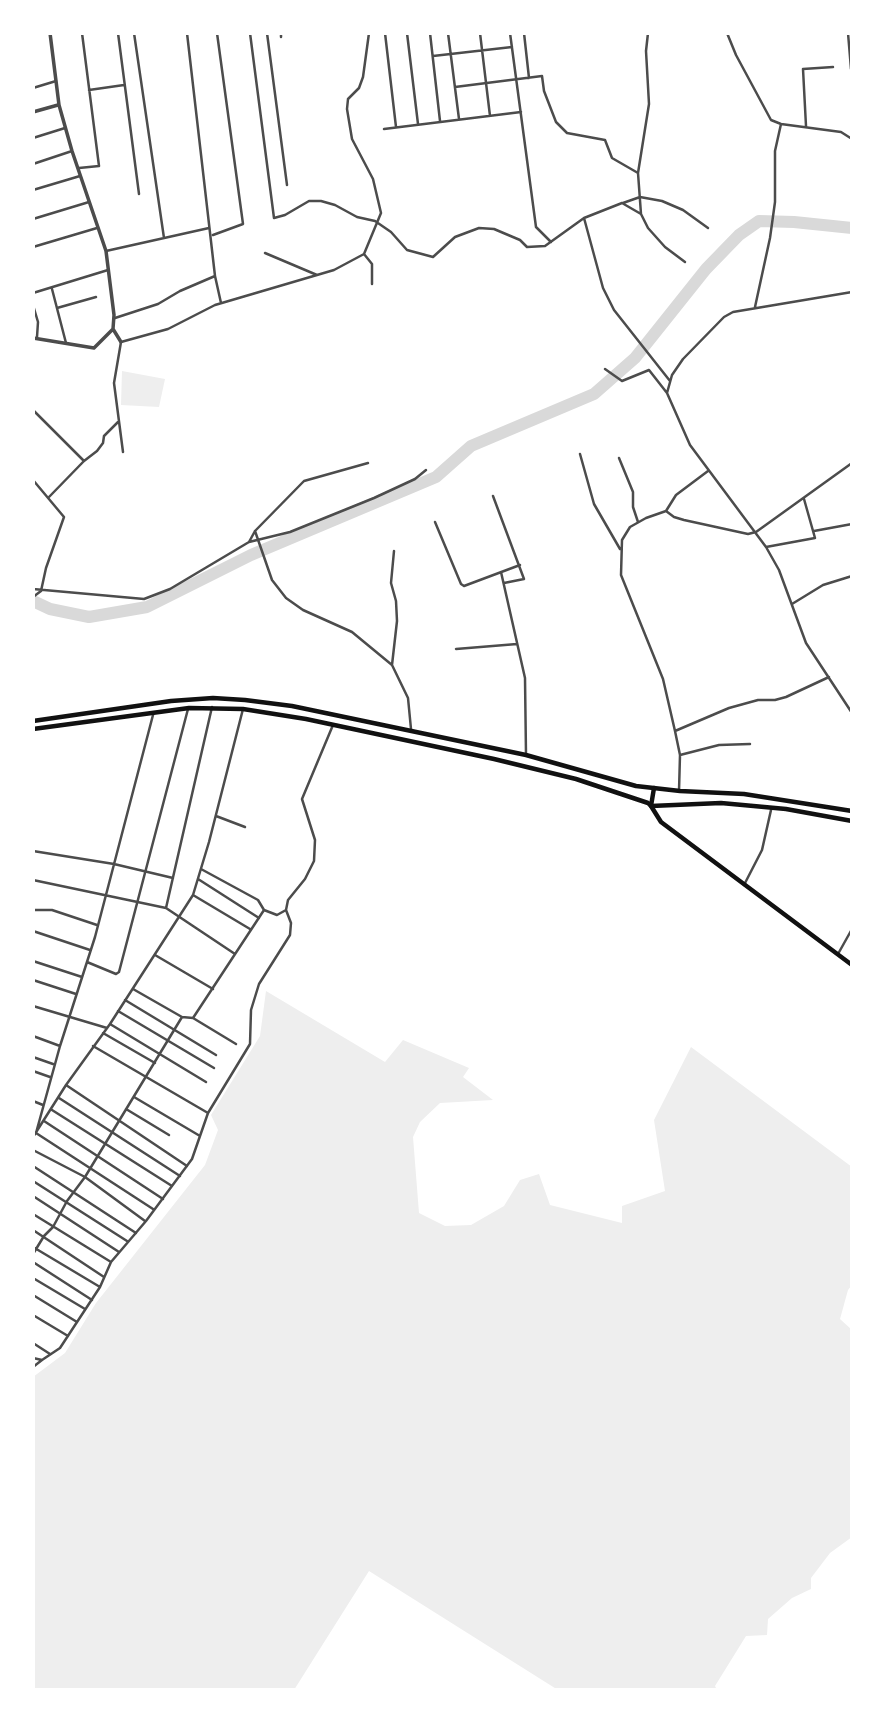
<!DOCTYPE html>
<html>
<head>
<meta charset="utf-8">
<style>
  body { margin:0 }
  #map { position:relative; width:885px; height:1723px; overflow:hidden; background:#fff; font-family:"Crimson Pro",serif }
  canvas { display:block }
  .frame { position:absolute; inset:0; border:35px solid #fff; pointer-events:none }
</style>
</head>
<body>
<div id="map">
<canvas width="885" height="1723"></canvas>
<div class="frame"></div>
</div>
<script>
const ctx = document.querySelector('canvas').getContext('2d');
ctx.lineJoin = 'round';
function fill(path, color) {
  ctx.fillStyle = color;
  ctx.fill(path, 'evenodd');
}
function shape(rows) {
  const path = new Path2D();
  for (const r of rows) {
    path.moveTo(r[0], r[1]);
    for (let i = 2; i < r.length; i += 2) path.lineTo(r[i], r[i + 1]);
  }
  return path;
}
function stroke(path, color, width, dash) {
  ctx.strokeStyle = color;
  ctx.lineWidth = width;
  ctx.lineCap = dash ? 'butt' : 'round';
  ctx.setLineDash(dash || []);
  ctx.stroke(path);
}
const green = shape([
  [122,371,165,379,159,407,121,405],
  [266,991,385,1062,403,1040,469,1068,463,1077,493,1100,440,1103,420,1122,413,1137,419,1213,445,1226,471,1225,504,1206,520,1180,539,1174,550,1205,622,1223,622,1206,665,1191,654,1120,691,1047,852,1167,852,1285,848,1290,840,1319,852,1330,852,1537,830,1553,811,1578,811,1589,792,1598,768,1619,767,1635,746,1636,715,1686,717,1690,558,1690,369,1571,294,1690,33,1690,33,1377,65,1353,96,1303,205,1165,218,1130,211,1115,260,1036]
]);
const river = shape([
  [33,601,50,609,89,617,147,607,251,555,436,477,471,446,594,394,635,358,706,269,739,235,759,221,794,222,852,228]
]);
const minor = shape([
  [118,33,139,194],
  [134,33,164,238],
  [250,33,274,218,285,215,309,201,321,201,335,205,357,217,375,221,391,232,407,250,433,257,455,237,479,228,494,229,520,240,527,247,545,246,584,218,622,203,641,214],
  [267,33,287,185],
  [281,33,281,37],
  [385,33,396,127],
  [407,33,418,124],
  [430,33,440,121],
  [448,33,459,119],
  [480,33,490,116],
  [510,33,536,227,551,242],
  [524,33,529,78],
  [727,33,736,55,771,120,781,124,841,132,852,139],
  [848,33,851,69],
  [433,56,512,47],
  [455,87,542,76,544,91,556,122,567,133,605,140,612,158,638,173,641,214,648,228,665,247,685,262],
  [33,88,56,81],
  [89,90,124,85],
  [806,126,803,69,833,67],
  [384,129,521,112],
  [33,138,65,128],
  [33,164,72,151],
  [79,168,99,166,82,33],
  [638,173,649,104,646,51,648,33],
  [33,190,80,176],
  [623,203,640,197,662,201,683,210,708,228],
  [584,218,603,288,614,310,670,381],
  [33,219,89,202],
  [213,235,243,224,217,33],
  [33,247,97,228],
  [106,251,209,228],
  [265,253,317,275],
  [364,254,372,264,372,284],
  [215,276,221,303],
  [52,289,66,343],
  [33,293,108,270],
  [33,305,38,322,37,337],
  [755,307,770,238,775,202,775,151,781,124],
  [57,308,96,297],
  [115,318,158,304,180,291,215,276,187,33],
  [605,369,622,381,649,370,667,393,690,445,766,547,779,570,806,643,852,713],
  [667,393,672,375,683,359,724,317,733,312,852,292],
  [33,410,84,461],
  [123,452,114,383,121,342,168,329,215,305,334,270,364,254,381,213,373,179,352,139,347,109,348,99,359,88,363,77,369,33],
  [580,454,594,504,620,549],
  [619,458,633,492,633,507,638,522],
  [33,480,64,517,46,568,41,591,33,597],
  [493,496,524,579,504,583],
  [49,497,84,461,97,451,103,443,104,436,118,422],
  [666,511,676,495,708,471],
  [435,522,461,584,464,586,520,565],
  [255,531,272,580,286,598,303,610,352,632,392,665,408,698,411,729],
  [814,531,852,524],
  [249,542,290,532,374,498,415,479,426,470],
  [766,547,815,538,804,499],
  [501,572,525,678,526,755],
  [33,589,144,599,170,589,249,542,255,531,304,481,368,463],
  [792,604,823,585,852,576],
  [456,649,517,644],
  [392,665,397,621,396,601,391,583,394,551],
  [153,715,95,937,60,1046,36,1133,153,1209],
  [675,731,729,708,758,700,775,700,786,697,829,677],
  [680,755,719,745,750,744],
  [679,791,680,755,675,731,663,679,621,575,622,540,630,527,646,518,666,511,674,517,684,520,748,534,756,532,852,463],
  [216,816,245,827],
  [33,851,114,864,173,878],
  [201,869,258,900,264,910],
  [198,879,259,918],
  [33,880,166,908,235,954],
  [744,885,762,850,771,810],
  [193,895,250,929],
  [166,908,212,707],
  [33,910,52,910,97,925],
  [33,931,90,950],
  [838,954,852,929],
  [155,955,213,989],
  [33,961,82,977],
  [87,962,116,974,119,972,188,709],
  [33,980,76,994],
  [133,989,182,1017],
  [125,1000,216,1055],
  [33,1006,107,1028],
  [118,1011,214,1068],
  [193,1018,264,910,277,915,286,910],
  [110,1024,206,1082],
  [103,1033,155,1063],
  [33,1036,60,1046],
  [93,1046,208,1113],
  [33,1057,53,1064],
  [33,1071,50,1077],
  [66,1085,187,1166],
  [134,1097,200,1136],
  [59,1098,180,1176],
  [33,1101,43,1105],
  [126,1109,169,1135],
  [52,1110,172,1186],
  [44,1121,163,1199],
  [33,1137,66,1085,110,1024,193,895,209,842,243,709],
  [33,1150,85,1177,145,1221],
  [33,1166,136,1233],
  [33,1181,127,1241],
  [33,1196,119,1252],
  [33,1214,111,1262],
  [33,1230,104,1277],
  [33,1247,100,1287],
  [33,1254,44,1236,53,1227,67,1201,85,1177,182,1017,193,1018,236,1044],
  [33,1262,92,1300],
  [33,1278,85,1309],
  [33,1295,77,1322],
  [33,1315,68,1336],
  [33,1343,50,1354],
  [33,1358,42,1360,60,1348,100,1287,111,1262,146,1221,192,1159,208,1113,250,1044,251,1010,259,984,290,935,291,923,286,910,288,900,305,879,314,861,315,840,302,799,333,725],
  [33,1367,42,1360]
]);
const tertiary = shape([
  [50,33,59,105,72,151,106,251,114,315,113,329,121,342],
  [33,112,58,105],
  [33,338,94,348,113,329]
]);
const secondary = shape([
  [654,788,651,806,661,822,852,965]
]);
const primary = shape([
  [33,721,171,701,213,698,245,700,292,706,526,755,636,786,680,791,744,794,852,811],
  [33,729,189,708,243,709,306,719,494,759,576,779,648,803,651,806,721,803,786,809,852,821]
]);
fill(green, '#eee');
stroke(river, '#d9d9d9', 12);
stroke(minor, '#4c4c4c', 2.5);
stroke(tertiary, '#4c4c4c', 3.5);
stroke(secondary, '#111', 4.5);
stroke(primary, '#111', 4.5);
</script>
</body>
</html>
